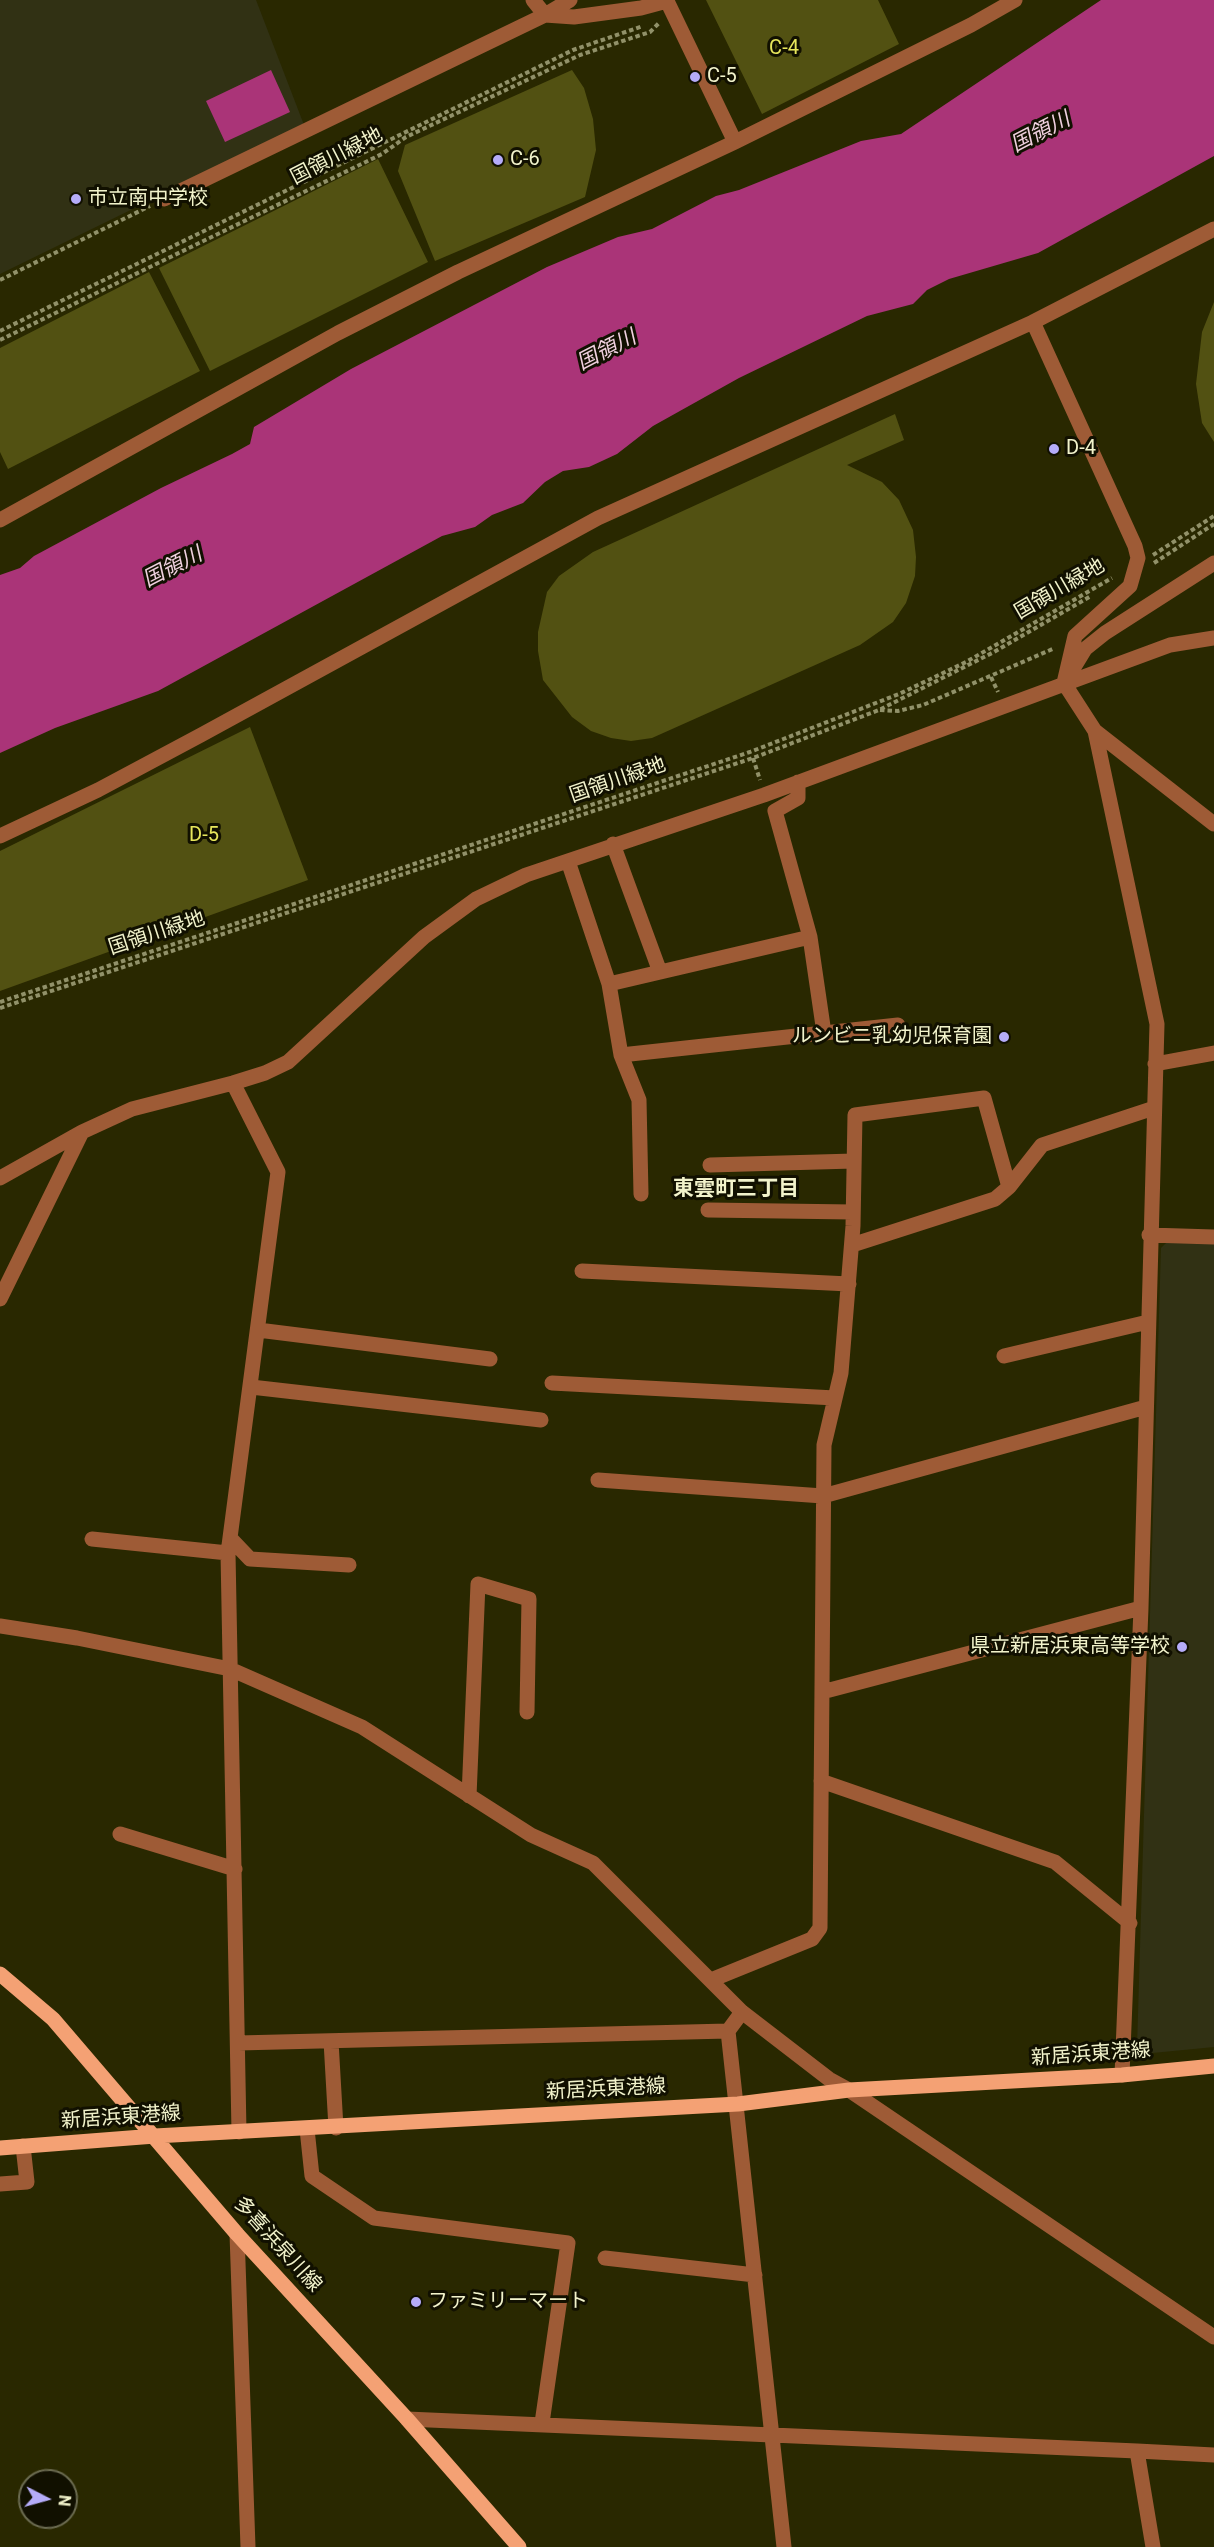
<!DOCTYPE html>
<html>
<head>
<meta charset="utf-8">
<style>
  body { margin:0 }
  #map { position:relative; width:1214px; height:2547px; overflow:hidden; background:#292800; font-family:Roboto,sans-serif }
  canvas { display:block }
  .north { position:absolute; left:18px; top:2469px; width:60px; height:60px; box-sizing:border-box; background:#111000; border:2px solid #6b6b51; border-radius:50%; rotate:96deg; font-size:16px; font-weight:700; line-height:24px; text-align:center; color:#f2f3cb }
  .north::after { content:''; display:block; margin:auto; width:21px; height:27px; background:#b5acf9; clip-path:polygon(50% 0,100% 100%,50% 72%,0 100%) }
</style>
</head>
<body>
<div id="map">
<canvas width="1214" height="2547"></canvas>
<div class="north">N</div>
</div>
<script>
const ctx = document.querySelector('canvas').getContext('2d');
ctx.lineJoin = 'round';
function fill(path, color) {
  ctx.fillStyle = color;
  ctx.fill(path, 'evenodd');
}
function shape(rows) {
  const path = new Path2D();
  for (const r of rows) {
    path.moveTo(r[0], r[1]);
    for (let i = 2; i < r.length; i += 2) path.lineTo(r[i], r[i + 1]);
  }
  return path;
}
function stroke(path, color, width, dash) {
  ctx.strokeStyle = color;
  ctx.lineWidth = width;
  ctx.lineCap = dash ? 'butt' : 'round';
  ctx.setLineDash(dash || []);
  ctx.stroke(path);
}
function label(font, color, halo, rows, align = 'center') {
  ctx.font = font + ' Roboto,"Noto Sans JP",sans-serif';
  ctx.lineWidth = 6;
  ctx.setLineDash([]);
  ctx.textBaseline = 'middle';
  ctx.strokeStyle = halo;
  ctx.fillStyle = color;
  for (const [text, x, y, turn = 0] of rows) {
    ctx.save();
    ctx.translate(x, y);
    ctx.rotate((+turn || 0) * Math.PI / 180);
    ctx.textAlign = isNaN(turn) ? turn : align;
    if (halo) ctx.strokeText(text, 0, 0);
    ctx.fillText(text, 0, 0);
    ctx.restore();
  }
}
const built = shape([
  [0,0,256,0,304,125,0,274],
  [1168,1241,1214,1243,1214,2047,1142,2054,1137,2048,1161,1248]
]);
const green = shape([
  [706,0,878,0,899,44,762,114],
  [572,70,584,88,593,119,596,150,585,197,435,261,398,171,405,145],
  [378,159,428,262,210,371,159,268],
  [149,272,200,371,8,469,0,452,0,348],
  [1214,302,1214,442,1202,423,1196,384,1202,332],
  [895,414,904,440,847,465,882,482,899,500,913,530,916,557,915,576,906,603,893,622,860,645,652,738,631,741,611,738,591,731,572,717,543,680,538,651,538,632,547,592,559,576,593,552],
  [250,727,308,880,0,991,0,851]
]);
const water = shape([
  [1101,0,1214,0,1214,156,1038,253,949,279,927,290,913,304,867,316,739,378,653,426,617,454,589,467,563,471,545,482,523,503,492,515,475,527,442,536,158,691,55,728,0,753,0,575,20,568,34,556,161,488,232,454,250,444,254,427,351,369,547,267,618,237,652,229,716,196,739,190,861,141,901,134],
  [271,70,290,112,225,142,206,101]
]);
const path = shape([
  [0,280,150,206],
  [0,331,573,50,643,26],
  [0,340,382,154,406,137,580,55,650,32,659,23],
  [1153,555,1214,516],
  [1154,563,1214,524],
  [991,677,998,692],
  [880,710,898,711,923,705,1055,648],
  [753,758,760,780],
  [0,1002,750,752,899,694,966,662,1112,578],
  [0,1008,753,758,879,710,994,652,1091,596]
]);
const minor = shape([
  [533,0,545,15,574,17,641,8,667,1,735,142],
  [164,199,545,15,570,0],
  [0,520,338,333,458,272,735,142,971,25,1015,0],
  [1071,672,1085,649,1105,633,1214,563],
  [1095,731,1214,824],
  [798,782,798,798,775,811,810,937,824,1033],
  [0,836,98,790,201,735,598,518,1033,322],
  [613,844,660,972],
  [568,861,609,984,621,1055],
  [609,984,810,937],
  [1155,1064,1214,1053],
  [233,1083,278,1172,228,1553,239,2132],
  [710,1165,854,1161],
  [0,1178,82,1132,132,1109,233,1083,265,1073,288,1062,424,937,476,899,526,875,764,795,1170,645,1214,638],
  [641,1194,639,1100,621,1055,898,1025],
  [708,1210,853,1212],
  [1149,1235,1214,1237],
  [852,1245,995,1199,1009,1187],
  [582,1271,849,1284],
  [0,1299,82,1132],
  [258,1330,490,1359],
  [1004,1356,1148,1322],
  [552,1383,835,1398],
  [251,1387,541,1420],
  [598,1480,823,1496,1146,1407],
  [230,1538,250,1559,349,1565],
  [92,1539,228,1553],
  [0,1626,77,1638,230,1669,362,1727,531,1835,593,1863,742,2012,829,2079,849,2090,1214,2337],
  [822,1692,1141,1608],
  [821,1781,1055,1862,1130,1923],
  [469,1796,478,1584,529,1599,527,1712],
  [120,1834,235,1869],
  [711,1980,812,1939,820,1928,824,1445,841,1373,853,1226,855,1115,984,1098,1009,1187,1042,1145,1154,1108],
  [728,2031,784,2547],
  [331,2041,336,2128],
  [238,2043,728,2031,742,2012],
  [1122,2075,1141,1608,1157,1024,1095,731,1064,683,1075,636,1130,586,1138,558,1135,546,1033,322,1214,229],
  [307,2129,312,2176,374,2218,568,2243,542,2423],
  [0,2184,27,2182,23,2146],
  [237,2234,248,2547],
  [605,2258,755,2275],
  [407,2419,1137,2451],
  [1153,2547,1137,2451,1214,2455]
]);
const major = shape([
  [0,1974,53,2019,237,2234,407,2419,519,2547],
  [0,2148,155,2136,738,2104,849,2090,1122,2075,1214,2066]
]);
const markers = [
  [695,77,6,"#b5acf9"],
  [498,160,6,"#b5acf9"],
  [76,199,6,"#b5acf9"],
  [1054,449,6,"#b5acf9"],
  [1004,1037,6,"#b5acf9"],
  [1182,1647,6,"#b5acf9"],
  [416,2302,6,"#b5acf9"]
];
const parkNames = [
  ["C-4",784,49],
  ["D-5",204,836]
];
const poiNames = [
  ["C-5",707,77],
  ["C-6",510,160],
  ["市立南中学校",88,199],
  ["D-4",1066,449],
  ["ルンビニ乳幼児保育園",992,1037,"right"],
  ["県立新居浜東高等学校",1170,1647,"right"],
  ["ファミリーマート",428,2302]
];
const streetNames = [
  ["国領川緑地",337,157,-27],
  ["国領川緑地",1060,590,-30],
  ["国領川緑地",618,781,-19],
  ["国領川緑地",157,934,-18],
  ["新居浜東港線",1091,2055,-4],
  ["新居浜東港線",606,2090,-3],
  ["新居浜東港線",121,2118,-4],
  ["多喜浜泉川線",277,2245,48]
];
const waterNames = [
  ["国領川",1041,133,-27],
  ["国領川",607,351,-27],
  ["国領川",173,568,-27]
];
const neighbourhoodNames = [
  ["東雲町三丁目",736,1190]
];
fill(built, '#313114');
fill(green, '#525112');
fill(water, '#aa3478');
stroke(path, '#919169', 4, [4.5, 3]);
stroke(minor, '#9e5b36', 15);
stroke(major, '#f4a174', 15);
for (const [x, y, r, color] of markers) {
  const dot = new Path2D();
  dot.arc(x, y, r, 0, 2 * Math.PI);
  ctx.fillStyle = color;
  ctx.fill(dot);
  stroke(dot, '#111000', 2);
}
label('20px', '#e7e65b', '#111000', parkNames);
label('20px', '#f2f3cb', '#111000', poiNames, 'left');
label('20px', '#f2f3cb', '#111000', streetNames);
label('italic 21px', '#f1d2e0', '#111000', waterNames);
label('bold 21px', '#f2f3cb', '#111000', neighbourhoodNames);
</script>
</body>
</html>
